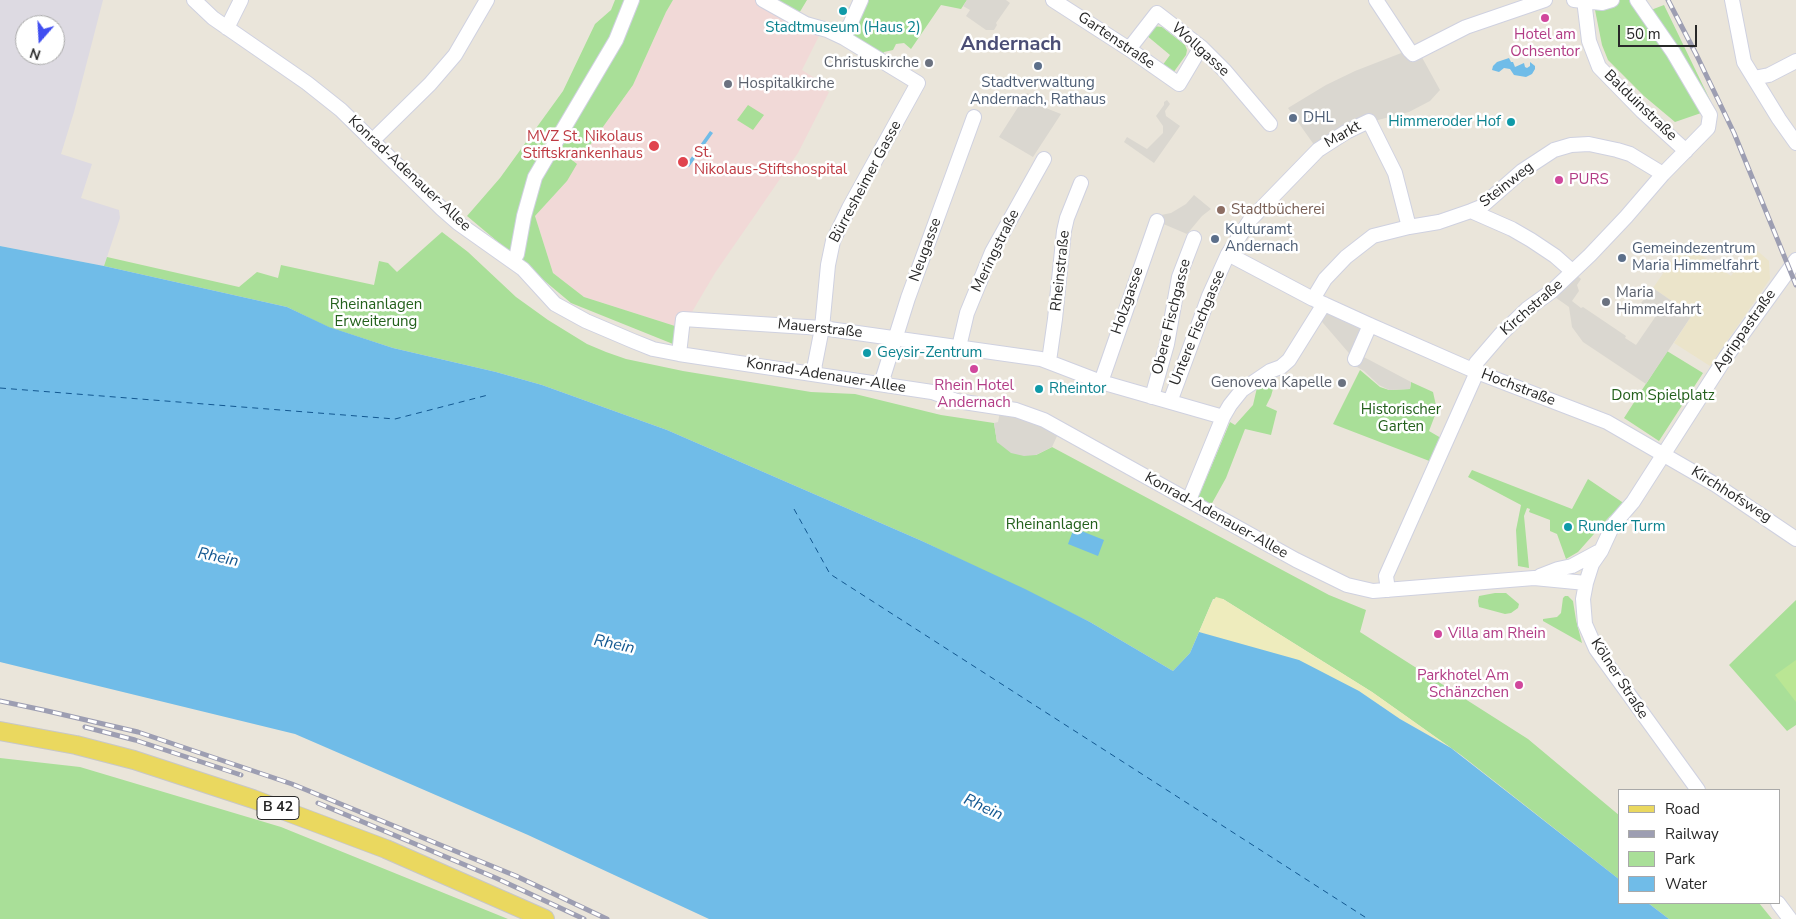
<!DOCTYPE html>
<html>
<head>
<meta charset="utf-8">
<style>
  body { margin:0 }
  #map { position:relative; width:1796px; height:919px; overflow:hidden; background:#eae5da; font-family:"Nunito Sans",sans-serif }
  canvas { display:block }
  .legend { position:absolute; left:1618px; top:789px; width:162px; height:115px; box-sizing:border-box; background:#fff; border:1px solid #a9a9a9; margin:0; padding:6px 9px; list-style:none; font-size:15px; color:#282828 }
  .legend li { display:flex; align-items:center; gap:10px; height:25px }
  .legend b { width:25px; border:1px solid #a9a9a9 }
  .north { position:absolute; left:15px; top:15px; width:50px; height:50px; box-sizing:border-box; background:#fff; border:1px solid #a9a9a9; border-radius:50%; rotate:199deg; font-size:14px; font-weight:700; line-height:20px; text-align:center; color:#282828 }
  .north::after { content:''; display:block; margin:auto; width:18px; height:22px; background:#404ef1; clip-path:polygon(50% 0,100% 100%,50% 72%,0 100%) }
  .scale { position:absolute; left:1618px; top:25px; width:79px; height:22px; box-sizing:border-box; border:2px solid #282828; border-top:0; padding-left:6px; font-size:15px; line-height:18px; white-space:nowrap; color:#282828; -webkit-text-stroke:4px #fff; paint-order:stroke }
</style>
</head>
<body>
<div id="map">
<canvas width="1796" height="919"></canvas>
<ul class="legend">
<li><b style="height:6px;background:#ead85f"></b>Road</li>
<li><b style="height:6px;background:#9d9eb2"></b>Railway</li>
<li><b style="height:14px;background:#a9df98"></b>Park</li>
<li><b style="height:14px;background:#70bce8"></b>Water</li>
</ul>
<div class="north">N</div>
<div class="scale">50 m</div>
</div>
<script>
const ctx = document.querySelector('canvas').getContext('2d');
ctx.lineJoin = 'round';
function fill(path, color) {
  ctx.fillStyle = color;
  ctx.fill(path, 'evenodd');
}
function shape(rows) {
  const path = new Path2D();
  for (const r of rows) {
    path.moveTo(r[0], r[1]);
    for (let i = 2; i < r.length; i += 2) path.lineTo(r[i], r[i + 1]);
  }
  return path;
}
function stroke(path, color, width, dash) {
  ctx.strokeStyle = color;
  ctx.lineWidth = width;
  ctx.lineCap = dash ? 'butt' : 'round';
  ctx.setLineDash(dash || []);
  ctx.stroke(path);
}
function label(font, color, halo, rows, align = 'center') {
  ctx.font = font + ' "Nunito Sans",sans-serif';
  ctx.lineWidth = 5;
  ctx.setLineDash([]);
  ctx.textBaseline = 'middle';
  ctx.strokeStyle = halo;
  ctx.fillStyle = color;
  for (const [text, x, y, turn = 0] of rows) {
    ctx.save();
    ctx.translate(x, y);
    ctx.rotate((+turn || 0) * Math.PI / 180);
    ctx.textAlign = isNaN(turn) ? turn : align;
    if (halo) ctx.strokeText(text, 0, 0);
    ctx.fillText(text, 0, 0);
    ctx.restore();
  }
}
const industrial = shape([
  [0,0,103,0,74,112,61,154,92,164,81,198,119,210,120,218,104,266,0,246],
  [25,25,55,25,55,55,25,55]
]);
const education = shape([
  [1684,243,1731,276,1752,246,1769,261,1770,279,1710,366,1674,343,1692,315,1653,288]
]);
const medical = shape([
  [673,0,755,0,820,34,802,70,816,79,813,84,829,92,798,153,715,273,689,317,679,318,675,326,584,297,553,273,535,216,567,181,572,161,580,149,585,152,633,85,666,12]
]);
const green = shape([
  [615,0,673,0,666,12,633,85,585,152,580,149,572,160,577,164,567,181,535,216,553,273,584,297,675,326,673,344,571,303,467,216,500,178,563,91,595,24,611,10],
  [773,0,807,0,798,15],
  [866,0,967,0,961,9,941,5,911,49,904,43,896,44,893,50,884,52,881,57,849,37],
  [1593,0,1633,0,1643,13,1664,5,1711,102,1704,112,1675,122,1644,96,1608,60,1602,45],
  [1153,26,1162,27,1185,45,1187,50,1186,55,1173,73,1162,66,1170,55,1146,35],
  [748,105,764,115,753,130,737,120],
  [442,232,468,252,516,297,548,320,587,344,606,352,626,359,683,371,811,392,855,394,941,415,994,423,997,442,1036,455,1052,447,1329,595,1366,610,1360,632,1528,739,1620,816,1620,880,1461,755,1372,692,1223,599,1213,599,1190,653,1173,671,1090,622,922,541,667,430,542,385,496,372,393,348,328,327,287,307,104,266,107,257,239,287,257,272,278,278,281,265,374,285,379,261,388,263,397,272],
  [1667,351,1703,373,1659,441,1624,418],
  [1360,370,1380,387,1389,390,1410,389,1411,382,1433,392,1437,410,1429,431,1441,438,1432,462,1333,424],
  [1277,375,1271,396,1266,406,1277,411,1271,435,1245,429,1226,478,1211,505,1198,498,1230,422,1235,425,1253,405,1259,379],
  [1472,470,1572,509,1588,479,1625,504,1609,517,1578,552,1566,559,1557,534,1550,531,1550,520,1529,512,1530,509,1527,508,1524,516,1529,568,1518,566,1516,530,1521,505,1468,477],
  [1495,593,1506,593,1519,604,1518,608,1511,613,1505,614,1479,607,1478,601,1479,596],
  [1565,596,1568,596,1573,601,1576,620,1582,643,1543,621,1543,619,1557,617,1561,613,1563,598],
  [1796,600,1796,725,1787,731,1729,665],
  [0,758,80,767,281,827,508,919,0,919],
  [1648,903,1759,903,1772,919,1669,919]
]);
const sand = shape([
  [1216,597,1223,599,1372,692,1451,748,1400,719,1359,691,1199,632,1212,602]
]);
const pitch = shape([
  [1796,660,1796,702,1775,675]
]);
const plaza = shape([
  [967,0,1006,0,1010,3,996,23,997,25,994,30,986,30,966,16,970,10,963,6],
  [1409,50,1419,52,1440,90,1430,101,1409,112,1374,121,1317,149,1288,108,1326,85,1355,71],
  [1027,93,1036,98,1033,103,1061,114,1033,157,999,137],
  [1167,100,1170,104,1165,111,1166,116,1180,126,1154,163,1124,142,1127,137,1147,149,1163,133,1163,126,1156,116,1164,105,1164,102],
  [1194,195,1211,209,1202,216,1187,234,1154,220,1156,216,1171,213,1186,204],
  [1572,271,1581,279,1577,285,1579,291,1572,301,1581,308,1583,307,1626,336,1625,338,1636,345,1658,313,1647,305,1646,306,1641,303,1653,288,1692,315,1646,384,1583,342,1572,327,1569,307,1552,295],
  [1324,304,1370,325,1354,359,1317,316],
  [1362,356,1411,382,1410,389,1389,390,1379,385,1364,371,1357,367],
  [1000,412,1039,424,1058,434,1052,447,1036,455,1024,456,1011,453,997,442,994,423,998,422]
]);
const water = shape([
  [1509,58,1511,62,1513,62,1515,67,1524,63,1525,67,1527,68,1530,66,1530,62,1535,66,1535,69,1532,74,1526,77,1514,75,1510,69,1504,68,1499,72,1492,70,1493,66,1497,62],
  [710,131,713,133,689,167,686,165],
  [0,246,104,266,287,307,329,327,393,348,496,372,542,385,667,430,922,541,1025,589,1090,622,1173,671,1190,653,1199,632,1299,660,1359,691,1400,719,1451,748,1620,880,1620,903,1648,903,1669,919,709,919,528,835,295,734,0,662],
  [1074,528,1104,540,1098,556,1068,544]
]);
const ferry = shape([
  [0,388,395,419,488,395],
  [794,509,830,574,1368,919]
]);
const minor = shape([
  [194,0,213,18,307,83,341,110,442,209,458,223,523,269,555,304,586,321,633,341,653,349,679,354,932,392,957,401,1016,410,1044,420,1296,560,1347,585,1373,591,1534,578,1586,583],
  [763,0,806,24,827,30,844,38,918,83,849,208,833,241,828,265,822,328,813,374],
  [1053,0,1129,49,1179,84,1201,47],
  [1376,0,1409,50,1413,54,1466,27,1545,0],
  [1574,0,1602,3,1612,0],
  [1584,0,1589,41,1599,67,1642,111,1686,151],
  [1732,0,1744,62,1779,119,1796,143],
  [227,28,241,0],
  [844,38,861,0],
  [1129,49,1157,13,1201,47,1225,71,1270,124],
  [1754,78,1769,75,1796,61],
  [372,141,430,84,455,55,487,0],
  [1471,211,1512,229,1531,240,1555,256,1572,271],
  [1228,254,1313,299,1370,325,1477,372,1607,422,1716,485,1796,539],
  [513,261,517,254,524,216,535,177,616,40,632,0],
  [1313,299,1325,279,1346,257,1373,236,1409,227,1439,222,1471,211,1481,207,1522,171,1554,150,1571,145,1589,144,1617,150,1630,154,1663,174],
  [959,347,967,313,992,252,1044,159],
  [679,354,683,319,822,328,1041,359,1101,382,1223,417],
  [1355,359,1370,325],
  [1049,361,1055,319,1064,231,1067,218,1081,183],
  [1101,382,1157,221],
  [881,384,908,298,974,117],
  [1152,397,1167,344,1179,277,1194,238],
  [1170,402,1209,296,1228,254,1250,220,1318,150,1346,132,1369,121,1395,173,1409,227],
  [1189,500,1223,417,1230,405,1242,390,1270,371,1281,367,1289,360,1324,304],
  [1540,576,1558,569,1572,566,1598,552],
  [1388,590,1386,576,1477,372,1476,363,1501,334,1527,309,1552,291,1590,255,1626,217,1663,174,1708,128,1710,115,1673,52,1637,0],
  [1698,790,1596,649,1585,624,1583,599,1586,583,1592,564,1601,551,1613,525,1633,502,1726,357,1796,260],
  [1778,903,1790,919]
]);
const major = shape([
  [0,731,76,745,134,760,253,799,386,849,545,919]
]);
const rail = shape([
  [1668,0,1697,56,1734,133,1796,285],
  [0,701,43,710,138,732,292,784,516,876,607,919],
  [85,727,135,740,241,775],
  [318,803,496,878,584,919]
]);
const markers = [
  [843,11,5,"#0f9aa8"],
  [1545,18,5,"#d1479c"],
  [929,63,5,"#6b7280"],
  [1038,66,5,"#5c6f8a"],
  [728,84,5,"#6b7280"],
  [1293,118,5,"#5c6f8a"],
  [1511,122,5,"#0f9aa8"],
  [654,146,6,"#e0444e"],
  [683,162,6,"#e0444e"],
  [1559,180,5,"#d1479c"],
  [1221,210,5,"#8d6e63"],
  [1215,239,5,"#5c6f8a"],
  [1622,258,5,"#5c6f8a"],
  [1606,302,5,"#6b7280"],
  [867,353,5,"#0f9aa8"],
  [974,369,5,"#d1479c"],
  [1342,383,5,"#6b7280"],
  [1039,389,5,"#0f9aa8"],
  [1568,527,5,"#0f9aa8"],
  [1438,634,5,"#d1479c"],
  [1519,685,5,"#d1479c"]
];
const shields = [
  [278,808,42]
];
const shieldNames = [
  ["B 42",278,808]
];
const cultureNames = [
  ["Stadtmuseum (Haus 2)",843,28,"center"],
  ["Himmeroder Hof",1501,122,"right"],
  ["Geysir-Zentrum",877,353],
  ["Rheintor",1049,389],
  ["Runder Turm",1578,527]
];
const hotelNames = [
  ["Hotel am",1545,35],
  ["Ochsentor",1545,52],
  ["PURS",1569,180,"left"],
  ["Rhein Hotel",974,386],
  ["Andernach",974,403],
  ["Villa am Rhein",1448,634,"left"],
  ["Parkhotel Am",1509,676,"right"],
  ["Schänzchen",1509,693,"right"]
];
const streetNames = [
  ["Gartenstraße",1116,41,34],
  ["Wollgasse",1200,50,42],
  ["Balduinstraße",1640,106,44],
  ["Markt",1343,135,-30],
  ["Konrad-Adenauer-Allee",409,174,43],
  ["Bürresheimer Gasse",866,182,-62],
  ["Steinweg",1507,185,-38],
  ["Neugasse",926,250,-70],
  ["Meringstraße",996,251,-64],
  ["Rheinstraße",1061,271,-84],
  ["Holzgasse",1128,301,-71],
  ["Kirchstraße",1532,308,-41],
  ["Obere Fischgasse",1172,317,-76],
  ["Untere Fischgasse",1198,328,-68],
  ["Mauerstraße",820,329,6],
  ["Agrippastraße",1745,331,-55],
  ["Konrad-Adenauer-Allee",826,376,9],
  ["Hochstraße",1518,388,21],
  ["Kirchhofsweg",1731,495,32],
  ["Konrad-Adenauer-Allee",1216,516,29],
  ["Kölner Straße",1619,679,57]
];
const worshipNames = [
  ["Christuskirche",919,63],
  ["Hospitalkirche",738,84,"left"],
  ["Maria",1616,293,"left"],
  ["Himmelfahrt",1616,310,"left"],
  ["Genoveva Kapelle",1332,383]
];
const serviceNames = [
  ["Stadtverwaltung",1038,83,"center"],
  ["Andernach, Rathaus",1038,100,"center"],
  ["DHL",1303,118],
  ["Kulturamt",1225,230],
  ["Andernach",1225,247],
  ["Gemeindezentrum",1632,249],
  ["Maria Himmelfahrt",1632,266]
];
const healthNames = [
  ["MVZ St. Nikolaus",643,137],
  ["Stiftskrankenhaus",643,154],
  ["St.",694,153,"left"],
  ["Nikolaus-Stiftshospital",694,170,"left"]
];
const educationNames = [
  ["Stadtbücherei",1231,210]
];
const parkNames = [
  ["Rheinanlagen",376,305],
  ["Erweiterung",376,322],
  ["Dom Spielplatz",1663,396],
  ["Historischer",1401,410],
  ["Garten",1401,427],
  ["Rheinanlagen",1052,525]
];
const waterNames = [
  ["Rhein",218,558,12],
  ["Rhein",614,645,12],
  ["Rhein",983,808,25]
];
const districtNames = [
  ["Andernach",1011,45]
];
fill(industrial, '#dddae2');
fill(education, '#ebe4ca');
fill(medical, '#f1d9d7');
fill(green, '#a9df98');
fill(sand, '#eeecbd');
fill(pitch, '#bae694');
fill(plaza, '#dad7d0');
fill(water, '#70bce8');
stroke(ferry, '#135891', 1, [6, 5]);
stroke(minor, '#cfd1e0', 16);
stroke(major, '#c7c7c7', 20);
stroke(minor, '#fff', 14);
stroke(major, '#ead85f', 18);
stroke(rail, '#9d9eb2', 5);
stroke(rail, '#fff', 3, [9]);
for (const [x, y, r, color] of markers) {
  const dot = new Path2D();
  dot.arc(x, y, r, 0, 2 * Math.PI);
  ctx.fillStyle = color;
  ctx.fill(dot);
  stroke(dot, '#fff', 2);
}
for (const [x, y, w] of shields) {
  const box = new Path2D();
  box.roundRect(x - w / 2, y - 11.5, w, 23, 4);
  ctx.fillStyle = '#fff';
  ctx.fill(box);
  stroke(box, '#282828', 1);
}
label('bold 14px', '#282828', null, shieldNames);
label('15px', '#0d838f', '#fff', cultureNames, 'left');
label('15px', '#b23c85', '#fff', hotelNames);
label('15px', '#282828', '#fff', streetNames);
label('15px', '#5b616d', '#fff', worshipNames, 'right');
label('15px', '#4e5e75', '#fff', serviceNames, 'left');
label('15px', '#be3a42', '#fff', healthNames, 'right');
label('15px', '#785e54', '#fff', educationNames, 'left');
label('15px', '#23601c', '#fff', parkNames);
label('italic 16px', '#135891', '#fff', waterNames);
label('bold 20px', '#4b4e76', '#fff', districtNames);
</script>
</body>
</html>
